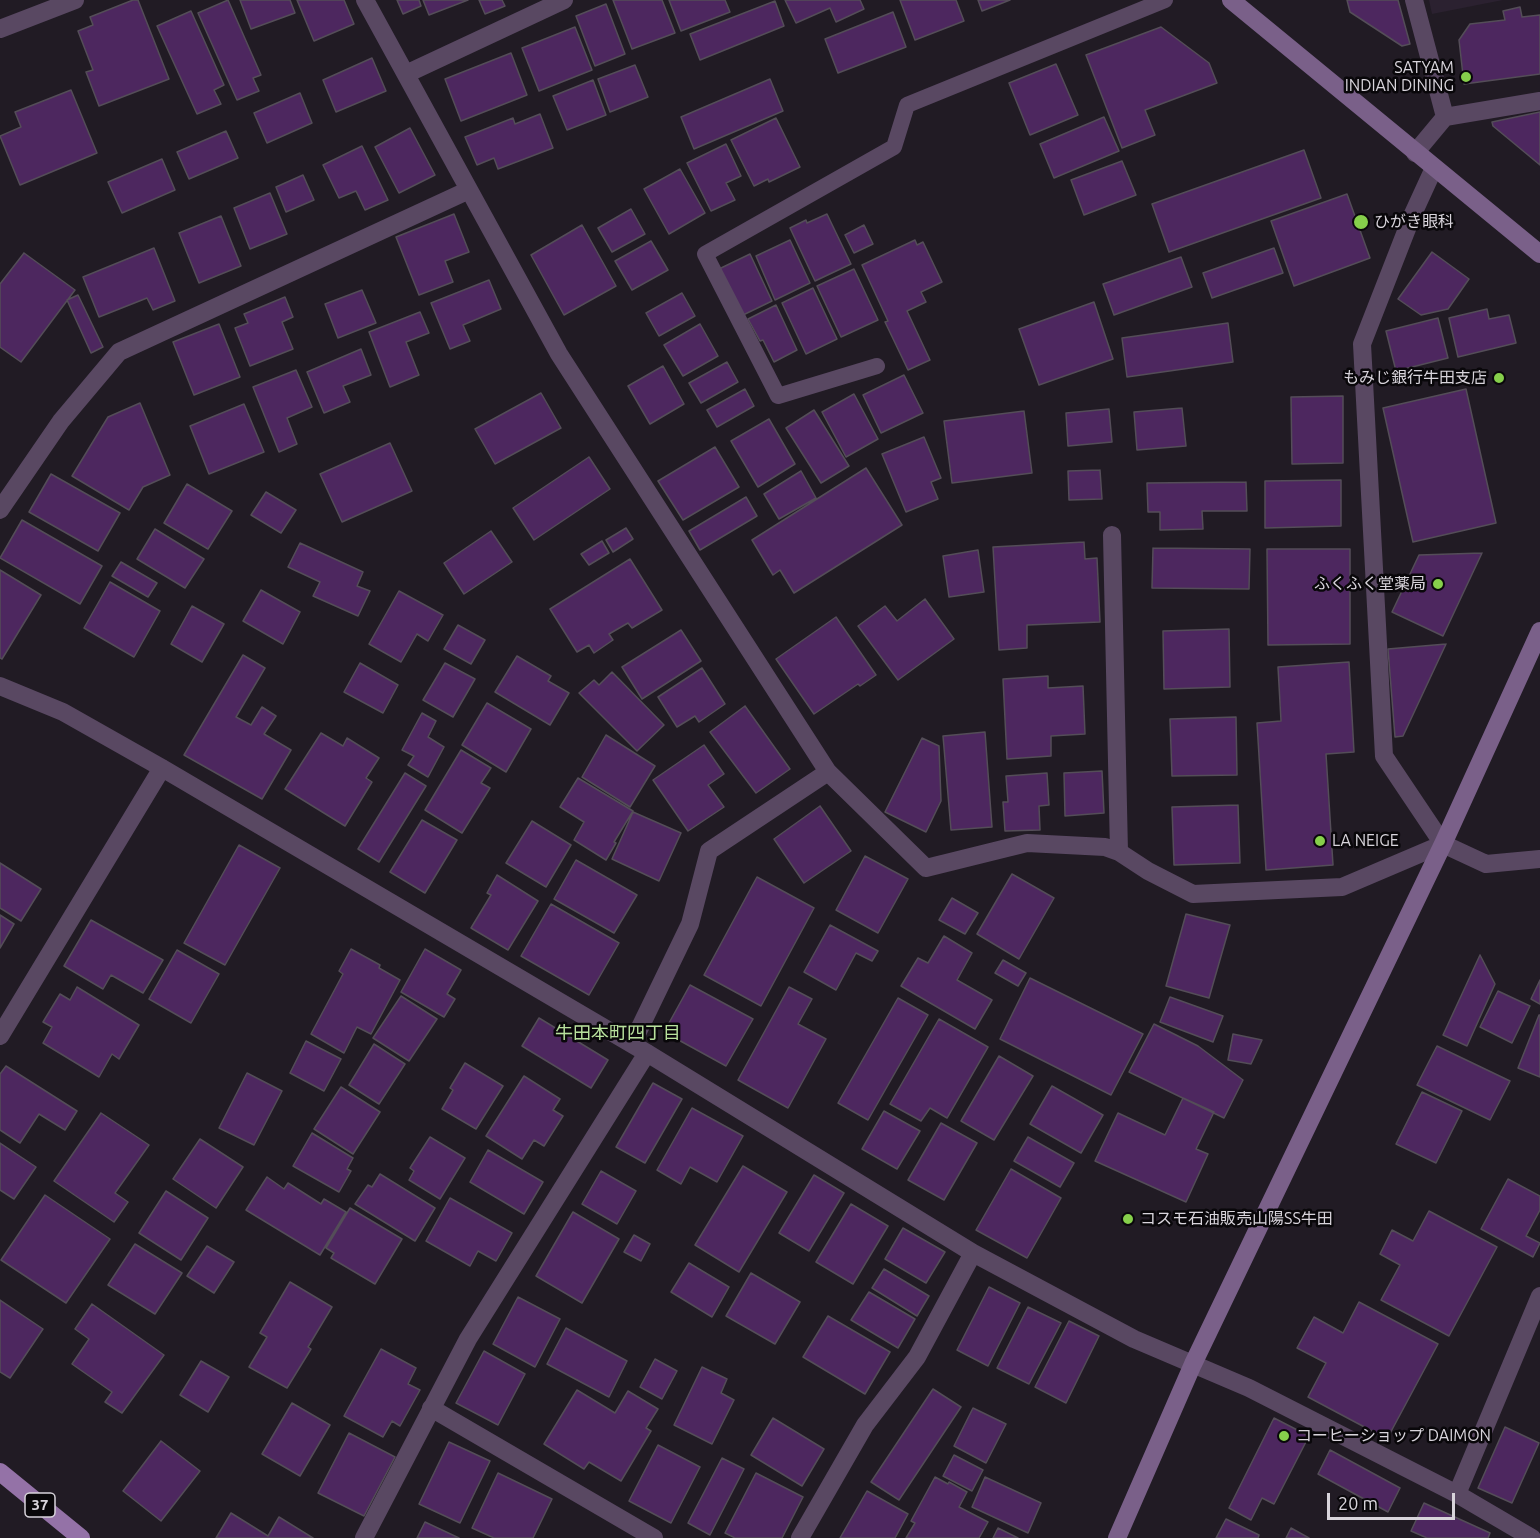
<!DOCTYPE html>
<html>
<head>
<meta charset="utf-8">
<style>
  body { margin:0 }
  #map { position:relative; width:1540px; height:1538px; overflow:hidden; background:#211b24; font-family:Ubuntu,sans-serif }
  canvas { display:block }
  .scale { position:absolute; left:1327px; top:1493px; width:128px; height:27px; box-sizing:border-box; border:3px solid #d8d4db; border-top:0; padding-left:8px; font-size:18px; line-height:21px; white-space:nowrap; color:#d8d4db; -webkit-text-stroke:4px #09070a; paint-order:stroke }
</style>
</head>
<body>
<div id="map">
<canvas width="1540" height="1538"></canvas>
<div class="scale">20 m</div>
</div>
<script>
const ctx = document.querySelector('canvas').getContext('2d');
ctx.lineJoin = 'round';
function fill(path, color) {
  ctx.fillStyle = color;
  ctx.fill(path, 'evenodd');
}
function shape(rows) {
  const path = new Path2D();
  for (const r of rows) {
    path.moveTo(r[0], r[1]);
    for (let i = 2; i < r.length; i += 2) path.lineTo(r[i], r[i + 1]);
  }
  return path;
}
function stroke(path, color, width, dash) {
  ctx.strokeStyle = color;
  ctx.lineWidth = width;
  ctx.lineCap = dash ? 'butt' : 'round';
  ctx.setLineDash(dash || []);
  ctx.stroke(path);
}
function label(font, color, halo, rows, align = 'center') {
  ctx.font = font + ' Ubuntu,"Noto Sans JP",sans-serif';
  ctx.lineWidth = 5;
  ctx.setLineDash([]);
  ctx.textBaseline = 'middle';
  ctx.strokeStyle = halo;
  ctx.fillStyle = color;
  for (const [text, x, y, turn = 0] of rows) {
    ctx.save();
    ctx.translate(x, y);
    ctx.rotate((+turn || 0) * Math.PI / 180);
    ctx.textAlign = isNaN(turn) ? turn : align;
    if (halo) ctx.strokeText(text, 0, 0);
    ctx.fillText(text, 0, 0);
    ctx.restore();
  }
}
const built = shape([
  [1429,0,1503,0,1432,14]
]);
const building = shape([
  [133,0,138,0,169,79,99,106,86,72,93,70,78,31,93,25,90,17,133,0],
  [228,0,261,75,253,78,259,91,237,100,198,13,228,0],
  [240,0,290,0,295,13,251,29,240,0],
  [297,0,344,0,354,24,314,41,297,0],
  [397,0,419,0,421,6,403,14,397,0],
  [423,0,468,0,429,15,423,0],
  [479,0,502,0,505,6,485,14,479,0],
  [613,0,662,0,675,33,632,49,613,0],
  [669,0,725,0,730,12,681,31,669,0],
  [785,0,860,0,864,9,836,22,830,8,796,23,785,0],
  [900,0,956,0,964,21,915,40,900,0],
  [978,0,1010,0,982,11,978,0],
  [1347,0,1398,0,1410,44,1402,46,1350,12,1347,0],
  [775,1,784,26,700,60,690,34,775,1],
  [606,4,625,54,595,66,576,16,606,4],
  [1520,7,1522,17,1540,15,1540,74,1464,84,1459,40,1470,24,1505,20,1503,11,1520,7],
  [191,11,224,85,214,90,221,104,197,114,157,26,191,11],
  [893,12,906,47,838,73,825,39,893,12],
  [575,27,592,70,539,91,522,48,575,27],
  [1161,27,1209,63,1217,83,1145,110,1155,135,1122,148,1086,55,1161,27],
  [511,53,527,95,461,121,445,79,511,53],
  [372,58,386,91,336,112,323,80,372,58],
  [1056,64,1078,115,1030,135,1009,83,1056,64],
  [635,65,648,97,610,112,598,79,635,65],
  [770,79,783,111,694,149,681,117,770,79],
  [593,80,606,115,567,130,553,96,593,80],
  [71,90,97,153,20,185,0,136,21,127,15,112,71,90],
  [300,93,312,123,267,143,254,113,300,93],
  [1540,112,1540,165,1493,126,1492,122,1540,112],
  [540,114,553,148,498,169,494,158,477,165,465,137,513,118,515,124,540,114],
  [1104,117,1119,151,1054,178,1040,144,1104,117],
  [776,118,800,167,769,182,768,179,754,186,731,140,776,118],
  [410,128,435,175,399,193,375,147,410,128],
  [226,131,238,158,189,179,177,152,226,131],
  [726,144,741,176,726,183,735,200,711,211,687,163,726,144],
  [362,146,388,200,365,210,356,191,339,198,323,165,362,146],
  [1304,150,1321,198,1169,252,1152,204,1304,150],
  [162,159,175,190,122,213,108,182,162,159],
  [1122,161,1136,195,1084,215,1071,180,1122,161],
  [680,169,705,213,669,234,644,189,680,169],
  [303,175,314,200,286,212,276,187,303,175],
  [270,193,287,234,250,249,234,208,270,193],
  [1347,194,1370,258,1294,286,1271,221,1347,194],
  [631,209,645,234,612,252,598,228,631,209],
  [454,214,469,252,445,261,453,282,419,295,396,237,454,214],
  [827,214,851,264,815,281,790,228,806,220,807,223,827,214],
  [221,216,241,266,199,283,179,233,221,216],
  [582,225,616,286,564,315,531,255,582,225],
  [864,225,873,244,854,253,845,235,864,225],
  [790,240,810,283,775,300,756,256,790,240],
  [915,240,917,245,923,242,942,282,921,292,926,302,907,311,930,360,908,370,885,322,888,321,862,265,915,240],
  [651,241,668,270,632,290,615,261,651,241],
  [154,248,175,301,153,310,147,298,99,317,83,277,154,248],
  [1274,248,1283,273,1212,298,1203,273,1274,248],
  [1432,252,1469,279,1448,309,1421,315,1398,299,1432,252],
  [24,253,75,290,21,362,0,347,0,284,24,253],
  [750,254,772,301,741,316,719,269,750,254],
  [1181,257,1192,287,1114,315,1103,284,1181,257],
  [854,269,878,320,841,337,817,286,854,269],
  [489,280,501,309,463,325,470,341,450,349,431,303,489,280],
  [813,288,837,339,806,354,782,303,813,288],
  [362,290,376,323,338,338,325,304,362,290],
  [682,293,695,316,659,336,646,313,682,293],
  [78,295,103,347,91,353,67,300,78,295],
  [285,297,293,317,282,322,293,349,250,366,235,328,248,323,244,314,285,297],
  [1094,302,1113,359,1039,385,1019,329,1094,302],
  [776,305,797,350,774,362,763,340,760,341,748,319,776,305],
  [1487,309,1489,319,1509,315,1516,343,1458,357,1449,318,1487,309],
  [420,312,429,333,406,342,419,375,390,387,369,332,420,312],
  [1438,318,1448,358,1396,371,1386,331,1438,318],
  [1228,323,1233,362,1127,377,1122,338,1228,323],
  [219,324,240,377,194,395,173,342,219,324],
  [700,324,718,356,683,376,664,345,700,324],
  [361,349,371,375,343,386,350,402,324,413,307,372,361,349],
  [727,362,738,382,701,403,689,383,727,362],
  [663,366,684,404,650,424,628,386,663,366],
  [296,370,312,407,287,418,297,444,279,452,253,387,296,370],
  [904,375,923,413,881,433,863,395,904,375],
  [745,389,754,406,717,427,707,410,745,389],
  [1466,389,1496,523,1413,542,1383,408,1466,389],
  [541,393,561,428,495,464,475,429,541,393],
  [854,394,878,439,846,457,822,412,854,394],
  [1343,396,1343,463,1292,464,1291,397,1343,396],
  [140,403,170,475,143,487,129,510,72,476,108,417,140,403],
  [244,404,264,452,209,474,190,426,244,404],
  [1182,408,1186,446,1137,450,1134,412,1182,408],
  [1109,409,1112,442,1068,446,1066,413,1109,409],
  [814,410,849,466,821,483,786,428,814,410],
  [1024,411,1032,473,952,483,944,421,1024,411],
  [769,419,795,464,758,487,731,441,769,419],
  [924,437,941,478,931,482,938,499,906,512,882,454,924,437],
  [390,443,412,491,342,522,320,474,390,443],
  [715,447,739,487,683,520,658,481,715,447],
  [589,457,610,489,534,540,513,508,589,457],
  [866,468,902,525,794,593,780,570,773,575,752,540,866,468],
  [1100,470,1102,499,1069,500,1068,471,1100,470],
  [801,471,816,498,779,519,764,494,801,471],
  [51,474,120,513,98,551,29,512,51,474],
  [1341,480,1341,526,1265,528,1265,481,1341,480],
  [1246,482,1247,511,1202,511,1203,529,1160,530,1160,512,1148,512,1147,483,1246,482],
  [187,484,232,511,208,549,164,523,187,484],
  [266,492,296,510,281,533,251,515,266,492],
  [746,497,757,516,700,550,689,531,746,497],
  [22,520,102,566,80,604,0,558,22,520],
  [626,528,633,539,613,552,606,540,626,528],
  [155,529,204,559,185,588,137,559,155,529],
  [491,531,512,562,464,594,444,563,491,531],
  [602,541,609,553,589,565,581,554,602,541],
  [1084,542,1085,559,1097,558,1100,622,1027,625,1027,648,999,650,993,547,1084,542],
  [300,543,363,572,357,586,370,591,358,616,313,596,320,582,288,567,300,543],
  [1153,548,1250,549,1249,589,1152,588,1153,548],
  [1267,549,1350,549,1350,644,1268,645,1267,549],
  [978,550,984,592,949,597,943,556,978,550],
  [1482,553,1443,636,1392,612,1419,555,1482,553],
  [630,559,662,610,632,628,628,623,609,634,613,640,594,653,589,645,577,652,550,609,630,559],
  [121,562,157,583,148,597,112,576,121,562],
  [0,570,41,595,2,659,0,658,0,570],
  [110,582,160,611,134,657,84,628,110,582],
  [261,590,300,612,283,644,243,621,261,590],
  [399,591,443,615,428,641,417,634,401,662,369,644,399,591],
  [925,599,954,639,898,680,858,626,885,606,897,621,925,599],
  [192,606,224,624,202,662,171,644,192,606],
  [836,617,876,675,860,686,858,684,814,714,776,659,836,617],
  [458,625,485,640,471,664,444,649,458,625],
  [1229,629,1230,687,1164,689,1163,631,1229,629],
  [681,630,701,661,642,699,622,667,681,630],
  [1446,644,1403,736,1395,737,1388,649,1446,644],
  [243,655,265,668,236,717,251,725,262,707,276,716,264,734,291,750,262,799,184,755,243,655],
  [517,656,551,676,548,681,569,693,550,725,495,692,517,656],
  [1349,662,1354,752,1326,754,1333,865,1266,870,1257,723,1281,721,1278,667,1349,662],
  [360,663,398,685,383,713,344,692,360,663],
  [445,663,475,679,453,717,423,700,445,663],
  [702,668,725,704,699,722,695,716,677,727,658,697,702,668],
  [612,672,664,725,637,751,579,693,594,680,599,685,612,672],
  [1048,676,1048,688,1083,686,1085,734,1051,736,1051,756,1007,759,1003,679,1048,676],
  [487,703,531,729,506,772,462,745,487,703],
  [745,706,790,769,756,793,710,732,745,706],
  [422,713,436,721,428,737,444,747,428,777,408,765,414,756,402,750,422,713],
  [1236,717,1237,775,1172,776,1170,719,1236,717],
  [985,732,992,827,951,830,943,736,985,732],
  [321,733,343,746,347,738,379,758,366,778,372,782,345,826,285,789,321,733],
  [606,735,655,766,630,807,582,777,606,735],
  [922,738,939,746,941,801,926,832,885,812,922,738],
  [704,745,724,774,708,785,724,807,688,831,653,780,704,745],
  [461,750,491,768,481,783,490,788,462,833,425,810,461,750],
  [1102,771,1104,813,1065,816,1064,773,1102,771],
  [405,773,426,786,379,862,358,849,405,773],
  [1047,773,1049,805,1039,806,1040,830,1005,831,1003,802,1008,802,1006,776,1047,773],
  [578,778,633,811,614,842,616,843,606,860,574,840,584,822,560,807,578,778],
  [1238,805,1240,863,1174,865,1172,807,1238,805],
  [820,806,851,851,804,883,774,839,820,806],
  [633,812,681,833,659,881,612,859,633,812],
  [422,820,457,840,425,893,390,872,422,820],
  [532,821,571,845,546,887,506,863,532,821],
  [239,845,280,868,225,965,184,943,239,845],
  [865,856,908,879,878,933,836,910,865,856],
  [576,860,637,895,614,933,554,899,576,860],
  [0,863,41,889,21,921,0,908,0,863],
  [1012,874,1054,898,1019,959,977,934,1012,874],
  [497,875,538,901,508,950,471,928,491,895,487,893,497,875],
  [757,877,814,908,761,1006,704,975,757,877],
  [952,898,978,913,965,934,939,920,952,898],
  [551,904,619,943,589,995,521,956,551,904],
  [1186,914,1230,925,1209,998,1166,986,1186,914],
  [0,915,14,924,0,948,0,915],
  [91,920,163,960,143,993,111,975,103,989,64,966,91,920],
  [830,925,878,951,872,961,856,953,836,990,804,972,830,925],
  [944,936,972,953,957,980,992,1000,975,1029,901,986,918,958,928,963,944,936],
  [351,949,380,965,379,968,400,980,371,1034,357,1027,344,1053,311,1034,343,974,339,971,351,949],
  [425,949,461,970,447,994,455,999,444,1017,401,992,425,949],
  [177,950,219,974,191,1023,149,999,177,950],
  [1480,955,1495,984,1467,1046,1443,1035,1480,955],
  [1003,960,1026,973,1018,986,995,973,1003,960],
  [1030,978,1143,1034,1111,1095,1000,1039,1030,978],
  [1540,980,1540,1004,1531,999,1540,980],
  [690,985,753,1019,726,1066,664,1032,690,985],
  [77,987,139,1025,119,1059,112,1054,99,1077,43,1043,52,1027,43,1022,60,994,70,1000,77,987],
  [789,987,812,999,798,1024,826,1039,788,1108,738,1080,789,987],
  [1498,991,1530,1006,1512,1043,1480,1027,1498,991],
  [401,996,437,1019,409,1061,373,1038,401,996],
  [1170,997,1223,1016,1213,1042,1160,1022,1170,997],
  [898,998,928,1015,868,1120,838,1103,898,998],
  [1539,1015,1540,1015,1540,1077,1518,1068,1539,1015],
  [539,1018,608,1060,591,1088,522,1046,539,1018],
  [939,1019,988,1047,947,1118,930,1108,921,1121,890,1104,939,1019],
  [1154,1024,1198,1046,1243,1080,1224,1118,1129,1072,1154,1024],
  [1233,1034,1262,1040,1251,1064,1228,1060,1233,1034],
  [306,1041,341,1059,324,1091,290,1073,306,1041],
  [374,1044,405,1064,379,1104,349,1085,374,1044],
  [1437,1046,1510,1081,1490,1120,1417,1085,1437,1046],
  [999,1056,1033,1076,994,1140,961,1121,999,1056],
  [465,1063,503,1086,476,1129,442,1109,453,1090,450,1088,465,1063],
  [6,1066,77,1111,65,1130,39,1114,20,1143,0,1130,0,1074,6,1066],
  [247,1073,282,1091,254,1145,219,1128,247,1073],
  [524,1076,560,1099,553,1110,563,1116,544,1146,534,1140,522,1159,486,1136,524,1076],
  [653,1083,682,1099,645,1163,616,1147,653,1083],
  [1052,1086,1103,1115,1081,1153,1030,1124,1052,1086],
  [341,1087,380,1112,353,1154,314,1129,341,1087],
  [1422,1092,1462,1111,1436,1163,1396,1144,1422,1092],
  [1183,1098,1214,1112,1196,1149,1208,1154,1186,1202,1095,1161,1118,1113,1165,1135,1183,1098],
  [692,1108,743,1136,717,1182,690,1167,681,1184,657,1170,692,1108],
  [884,1111,920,1131,897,1169,862,1149,884,1111],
  [101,1113,149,1145,115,1193,128,1202,114,1222,54,1181,101,1113],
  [941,1123,977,1143,944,1200,908,1180,941,1123],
  [312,1133,353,1158,347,1169,351,1171,339,1192,293,1166,312,1133],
  [430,1137,465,1158,440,1199,409,1180,414,1171,410,1168,430,1137],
  [1028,1137,1074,1163,1060,1187,1014,1161,1028,1137],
  [200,1139,243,1167,216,1208,173,1179,200,1139],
  [0,1143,36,1167,14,1199,0,1190,0,1143],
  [488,1150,543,1182,524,1214,470,1182,488,1150],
  [743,1166,787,1192,739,1272,695,1245,743,1166],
  [1011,1169,1061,1198,1027,1258,976,1230,1011,1169],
  [601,1171,636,1191,617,1224,582,1204,601,1171],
  [380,1174,435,1208,415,1241,355,1204,368,1185,372,1187,380,1174],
  [814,1175,844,1193,809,1251,779,1233,814,1175],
  [267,1177,284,1189,288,1183,321,1204,324,1199,346,1212,320,1255,246,1210,267,1177],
  [1508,1179,1540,1196,1540,1210,1526,1236,1540,1243,1533,1257,1481,1229,1508,1179],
  [166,1191,208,1218,181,1260,139,1233,166,1191],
  [45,1195,110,1239,66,1303,1,1260,45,1195],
  [450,1198,512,1233,496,1261,478,1251,470,1266,426,1241,450,1198],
  [851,1204,888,1226,853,1284,816,1262,851,1204],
  [350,1208,402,1239,375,1284,331,1258,334,1253,326,1248,350,1208],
  [1429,1211,1497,1247,1449,1336,1381,1300,1400,1265,1380,1254,1392,1230,1413,1241,1429,1211],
  [573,1212,619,1239,582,1303,536,1276,573,1212],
  [903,1228,945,1252,926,1283,885,1259,903,1228],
  [634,1235,650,1244,641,1261,624,1252,634,1235],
  [135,1244,182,1273,155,1314,108,1285,135,1244],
  [207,1246,234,1262,214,1293,187,1276,207,1246],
  [689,1263,729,1287,712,1317,671,1292,689,1263],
  [884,1269,929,1296,917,1316,872,1288,884,1269],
  [751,1273,800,1302,775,1344,726,1316,751,1273],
  [290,1282,332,1307,308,1347,311,1349,287,1388,249,1367,267,1337,260,1333,290,1282],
  [989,1287,1020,1303,988,1366,957,1350,989,1287],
  [869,1292,915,1319,898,1348,851,1320,869,1292],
  [518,1297,560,1319,535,1367,493,1344,518,1297],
  [0,1300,43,1329,10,1378,0,1372,0,1300],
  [1359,1302,1438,1344,1387,1439,1308,1397,1326,1363,1297,1348,1314,1317,1343,1333,1359,1302],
  [92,1304,164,1355,122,1413,105,1402,112,1392,72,1364,89,1339,75,1329,92,1304],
  [1028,1307,1061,1323,1029,1384,997,1368,1028,1307],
  [828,1316,890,1352,865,1394,803,1357,828,1316],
  [1069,1321,1099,1336,1066,1403,1035,1387,1069,1321],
  [566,1328,627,1361,609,1397,547,1364,566,1328],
  [381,1349,416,1368,408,1384,420,1390,400,1426,392,1421,383,1437,344,1416,381,1349],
  [484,1351,525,1374,498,1425,456,1403,484,1351],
  [655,1359,677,1371,662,1399,640,1387,655,1359],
  [201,1361,229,1377,208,1412,180,1395,201,1361],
  [702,1367,727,1379,721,1393,734,1400,712,1444,674,1425,702,1367],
  [933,1389,961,1407,899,1500,871,1482,933,1389],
  [577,1390,615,1413,628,1391,658,1409,646,1428,651,1431,621,1481,589,1462,584,1469,544,1444,577,1390],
  [292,1403,330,1425,300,1476,262,1454,292,1403],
  [973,1408,1006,1424,986,1463,954,1446,973,1408],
  [773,1418,824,1449,802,1486,751,1455,773,1418],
  [1274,1418,1309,1436,1274,1504,1262,1498,1251,1520,1229,1508,1274,1418],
  [1505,1427,1539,1443,1512,1503,1478,1488,1505,1427],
  [349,1433,395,1457,364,1516,318,1493,349,1433],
  [161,1441,200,1471,161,1521,123,1491,161,1441],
  [449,1442,490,1461,460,1523,419,1504,449,1442],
  [658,1445,700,1467,671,1523,629,1501,658,1445],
  [1330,1450,1400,1488,1388,1512,1318,1474,1330,1450],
  [954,1455,983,1470,972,1491,943,1476,954,1455],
  [722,1458,744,1469,710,1535,688,1523,722,1458],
  [498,1473,552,1499,533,1538,494,1538,472,1528,498,1473],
  [756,1473,803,1497,782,1538,735,1538,725,1533,756,1473],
  [935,1477,948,1484,949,1482,967,1492,959,1507,988,1522,979,1538,906,1538,915,1523,911,1521,935,1477],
  [985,1477,1041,1503,1028,1533,972,1507,985,1477],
  [867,1491,908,1514,895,1538,840,1538,867,1491],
  [1424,1503,1490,1533,1488,1538,1427,1538,1411,1531,1424,1503],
  [231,1513,268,1536,279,1517,313,1538,216,1538,231,1513],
  [1226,1519,1259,1535,1258,1538,1216,1538,1226,1519],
  [425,1522,459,1538,417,1538,425,1522],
  [998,1528,1018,1538,993,1538,998,1528],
  [1291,1528,1309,1538,1286,1538,1291,1528]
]);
const lane = shape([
  [877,366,778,396,705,254,894,147,907,105,1165,0]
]);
const street = shape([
  [365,0,559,354,828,772,926,868,1027,843,1105,847,1119,852,1148,871,1193,894,1342,887,1443,844],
  [1414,0,1445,117,1415,153],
  [0,29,75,0],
  [406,74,564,0],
  [1445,117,1540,101],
  [1434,168,1412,216,1362,344,1384,756,1443,844,1486,864,1540,859],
  [0,510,61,421,119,352,469,190],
  [1112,535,1119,852],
  [0,686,63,712,162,768,647,1053,973,1253,1134,1339,1249,1388,1457,1494,1532,1538],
  [0,1036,162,768],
  [632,1044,690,924,709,851,828,772],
  [431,1408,654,1538],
  [1457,1494,1540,1296],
  [364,1538,468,1339,647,1053],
  [800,1538,865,1425,917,1357,973,1253]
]);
const secondary = shape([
  [1231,0,1540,254],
  [1117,1538,1193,1364,1443,844,1540,631]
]);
const primary = shape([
  [0,1472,81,1538]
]);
const markers = [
  [1466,77,6,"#86cf4b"],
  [1361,222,8,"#86cf4b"],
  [1499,378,6,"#86cf4b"],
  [1438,584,6,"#86cf4b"],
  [1320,841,6,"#86cf4b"],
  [1128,1219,6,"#86cf4b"],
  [1284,1436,6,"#86cf4b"]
];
const shields = [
  [40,1505,30]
];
const shieldNames = [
  ["37",40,1505]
];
const poiNames = [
  ["SATYAM",1454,68,"right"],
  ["INDIAN DINING",1454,86,"right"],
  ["ひがき眼科",1374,222],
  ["もみじ銀行牛田支店",1487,378,"right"],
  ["ふくふく堂薬局",1426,584,"right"],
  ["LA NEIGE",1332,841],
  ["コスモ石油販売山陽SS牛田",1140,1219],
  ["コーヒーショップ DAIMON",1296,1436]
];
const neighbourhoodNames = [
  ["牛田本町四丁目",618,1033]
];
fill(built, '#2b2130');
fill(building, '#4d275f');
stroke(building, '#544d58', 1.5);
stroke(lane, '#594862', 16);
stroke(street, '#594862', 18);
stroke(secondary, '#7a6089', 18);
stroke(primary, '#9472a7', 18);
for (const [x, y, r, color] of markers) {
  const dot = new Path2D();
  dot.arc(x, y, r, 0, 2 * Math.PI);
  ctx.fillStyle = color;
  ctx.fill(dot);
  stroke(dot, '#09070a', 2);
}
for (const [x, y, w] of shields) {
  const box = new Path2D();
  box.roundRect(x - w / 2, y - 12, w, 24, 4.5);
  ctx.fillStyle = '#09070a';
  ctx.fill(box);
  stroke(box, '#d8d4db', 1.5);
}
label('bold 15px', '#d8d4db', null, shieldNames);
label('16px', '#d8d4db', '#09070a', poiNames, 'left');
label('18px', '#b8e19d', '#09070a', neighbourhoodNames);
</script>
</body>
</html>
